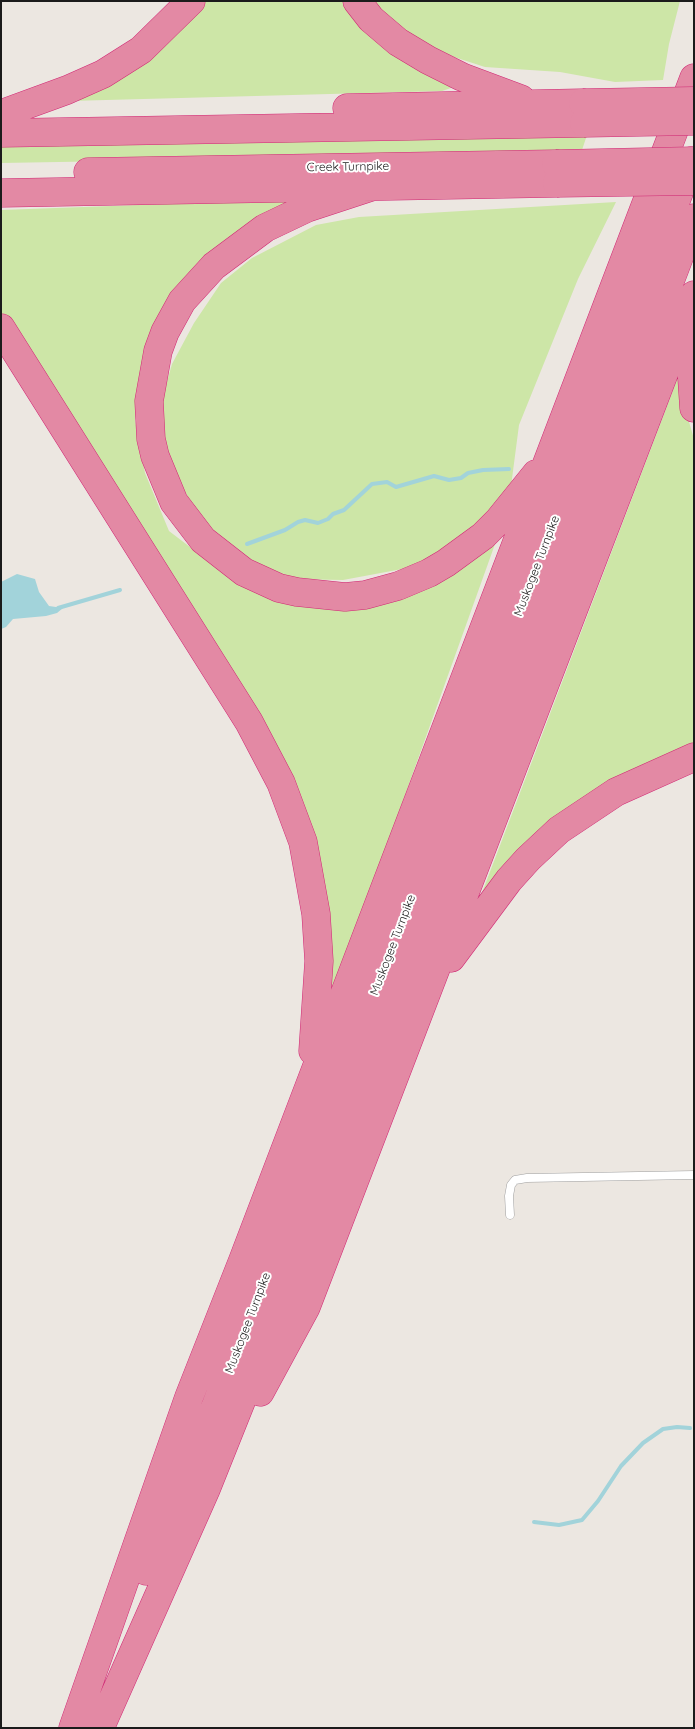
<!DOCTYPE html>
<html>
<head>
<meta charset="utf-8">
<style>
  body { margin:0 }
  #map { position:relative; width:695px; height:1729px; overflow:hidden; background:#ece7e1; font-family:Quicksand,sans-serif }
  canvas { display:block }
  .frame { position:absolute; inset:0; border:2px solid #1b1b1b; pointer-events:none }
</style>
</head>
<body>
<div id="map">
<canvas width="695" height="1729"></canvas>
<div class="frame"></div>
</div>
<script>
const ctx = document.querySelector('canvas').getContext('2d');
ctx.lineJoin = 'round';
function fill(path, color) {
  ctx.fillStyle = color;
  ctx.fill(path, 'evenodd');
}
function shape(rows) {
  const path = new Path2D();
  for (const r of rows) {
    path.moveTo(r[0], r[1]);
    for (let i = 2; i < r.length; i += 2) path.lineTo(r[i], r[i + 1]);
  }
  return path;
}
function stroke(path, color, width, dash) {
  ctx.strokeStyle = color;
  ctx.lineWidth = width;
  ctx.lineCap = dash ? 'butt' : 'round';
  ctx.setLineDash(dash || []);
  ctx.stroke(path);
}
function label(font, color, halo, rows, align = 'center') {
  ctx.font = font + ' Quicksand,sans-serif';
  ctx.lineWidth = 4;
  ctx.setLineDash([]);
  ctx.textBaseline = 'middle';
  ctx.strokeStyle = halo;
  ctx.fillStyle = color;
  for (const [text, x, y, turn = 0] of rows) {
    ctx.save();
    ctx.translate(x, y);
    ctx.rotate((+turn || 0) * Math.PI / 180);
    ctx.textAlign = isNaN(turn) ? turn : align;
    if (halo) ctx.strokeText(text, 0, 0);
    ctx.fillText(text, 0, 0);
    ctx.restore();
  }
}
const grass = shape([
  [198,1,349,1,454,87,442,91,69,101],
  [372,1,680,1,669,44,663,80,615,82,560,72,485,67,454,57,412,38],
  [588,132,581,153,1,163,1,142],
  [304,199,286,212,144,354,135,420,145,473,169,531,211,563,350,603,499,533,328,1010,311,844,1,318,1,210],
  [616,202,578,279,519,425,510,494,464,538,413,567,343,580,291,579,248,562,207,527,178,481,166,450,162,399,172,364,194,323,221,283,252,258,316,225,359,217],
  [683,364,687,415,694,439,694,751,480,898]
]);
const water = shape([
  [17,574,35,579,39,592,49,606,63,608,57,613,46,616,13,619,6,627,1,629,1,582]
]);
const stream = shape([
  [247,544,285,530,298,522,305,520,318,523,328,519,333,514,344,510,372,484,387,482,396,487,434,476,449,480,461,478,468,473,483,470,509,469],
  [58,608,120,590],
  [534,1522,559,1525,582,1520,598,1501,621,1466,643,1443,663,1429,677,1427,690,1428]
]);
const lane = shape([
  [510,1215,509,1196,511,1185,515,1180,527,1178,694,1175]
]);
const highway = shape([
  [357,1,371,19,398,42,428,60,462,77,521,99],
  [347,108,583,103],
  [1,114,67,90,103,74,141,50,191,1],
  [1,133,584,123],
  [88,172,556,164],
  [371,187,307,208,265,228,214,266,182,301,165,332,158,351,149,401,151,439,155,456,174,502,203,540,244,572,279,588,297,592,345,597,365,595,398,586,429,573,446,563,483,536,498,521,536,474],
  [1,193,557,183],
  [692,318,691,363,694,408],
  [1,328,249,722,281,783,303,842,316,914,319,961,313,1051],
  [451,958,509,880,528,859,559,830,616,792,694,757],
  [260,1392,306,1307,694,295],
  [146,1571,215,1408,691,161],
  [73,1728,189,1397,243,1260,694,78],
  [100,1728,206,1489,282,1299,694,218]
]);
const highwayBridge = shape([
  [583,103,694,101],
  [584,123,694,121],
  [556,164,694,161],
  [557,183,694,181]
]);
const streetNames = [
  ["Creek Turnpike",348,167,-1],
  ["Muskogee Turnpike",537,566,-69],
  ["Muskogee Turnpike",393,945,-69],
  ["Muskogee Turnpike",248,1323,-69]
];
fill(grass, '#cde6a7');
fill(water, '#a2d3da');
stroke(stream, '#a2d3da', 4);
stroke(lane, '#9f9f9f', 9);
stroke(highway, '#d02874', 29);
stroke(lane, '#fff', 8);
stroke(highway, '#e389a4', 28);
stroke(highwayBridge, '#d02874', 29, []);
stroke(highwayBridge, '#e389a4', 28);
label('12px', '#1b1b1b', '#fff', streetNames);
</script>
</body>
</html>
